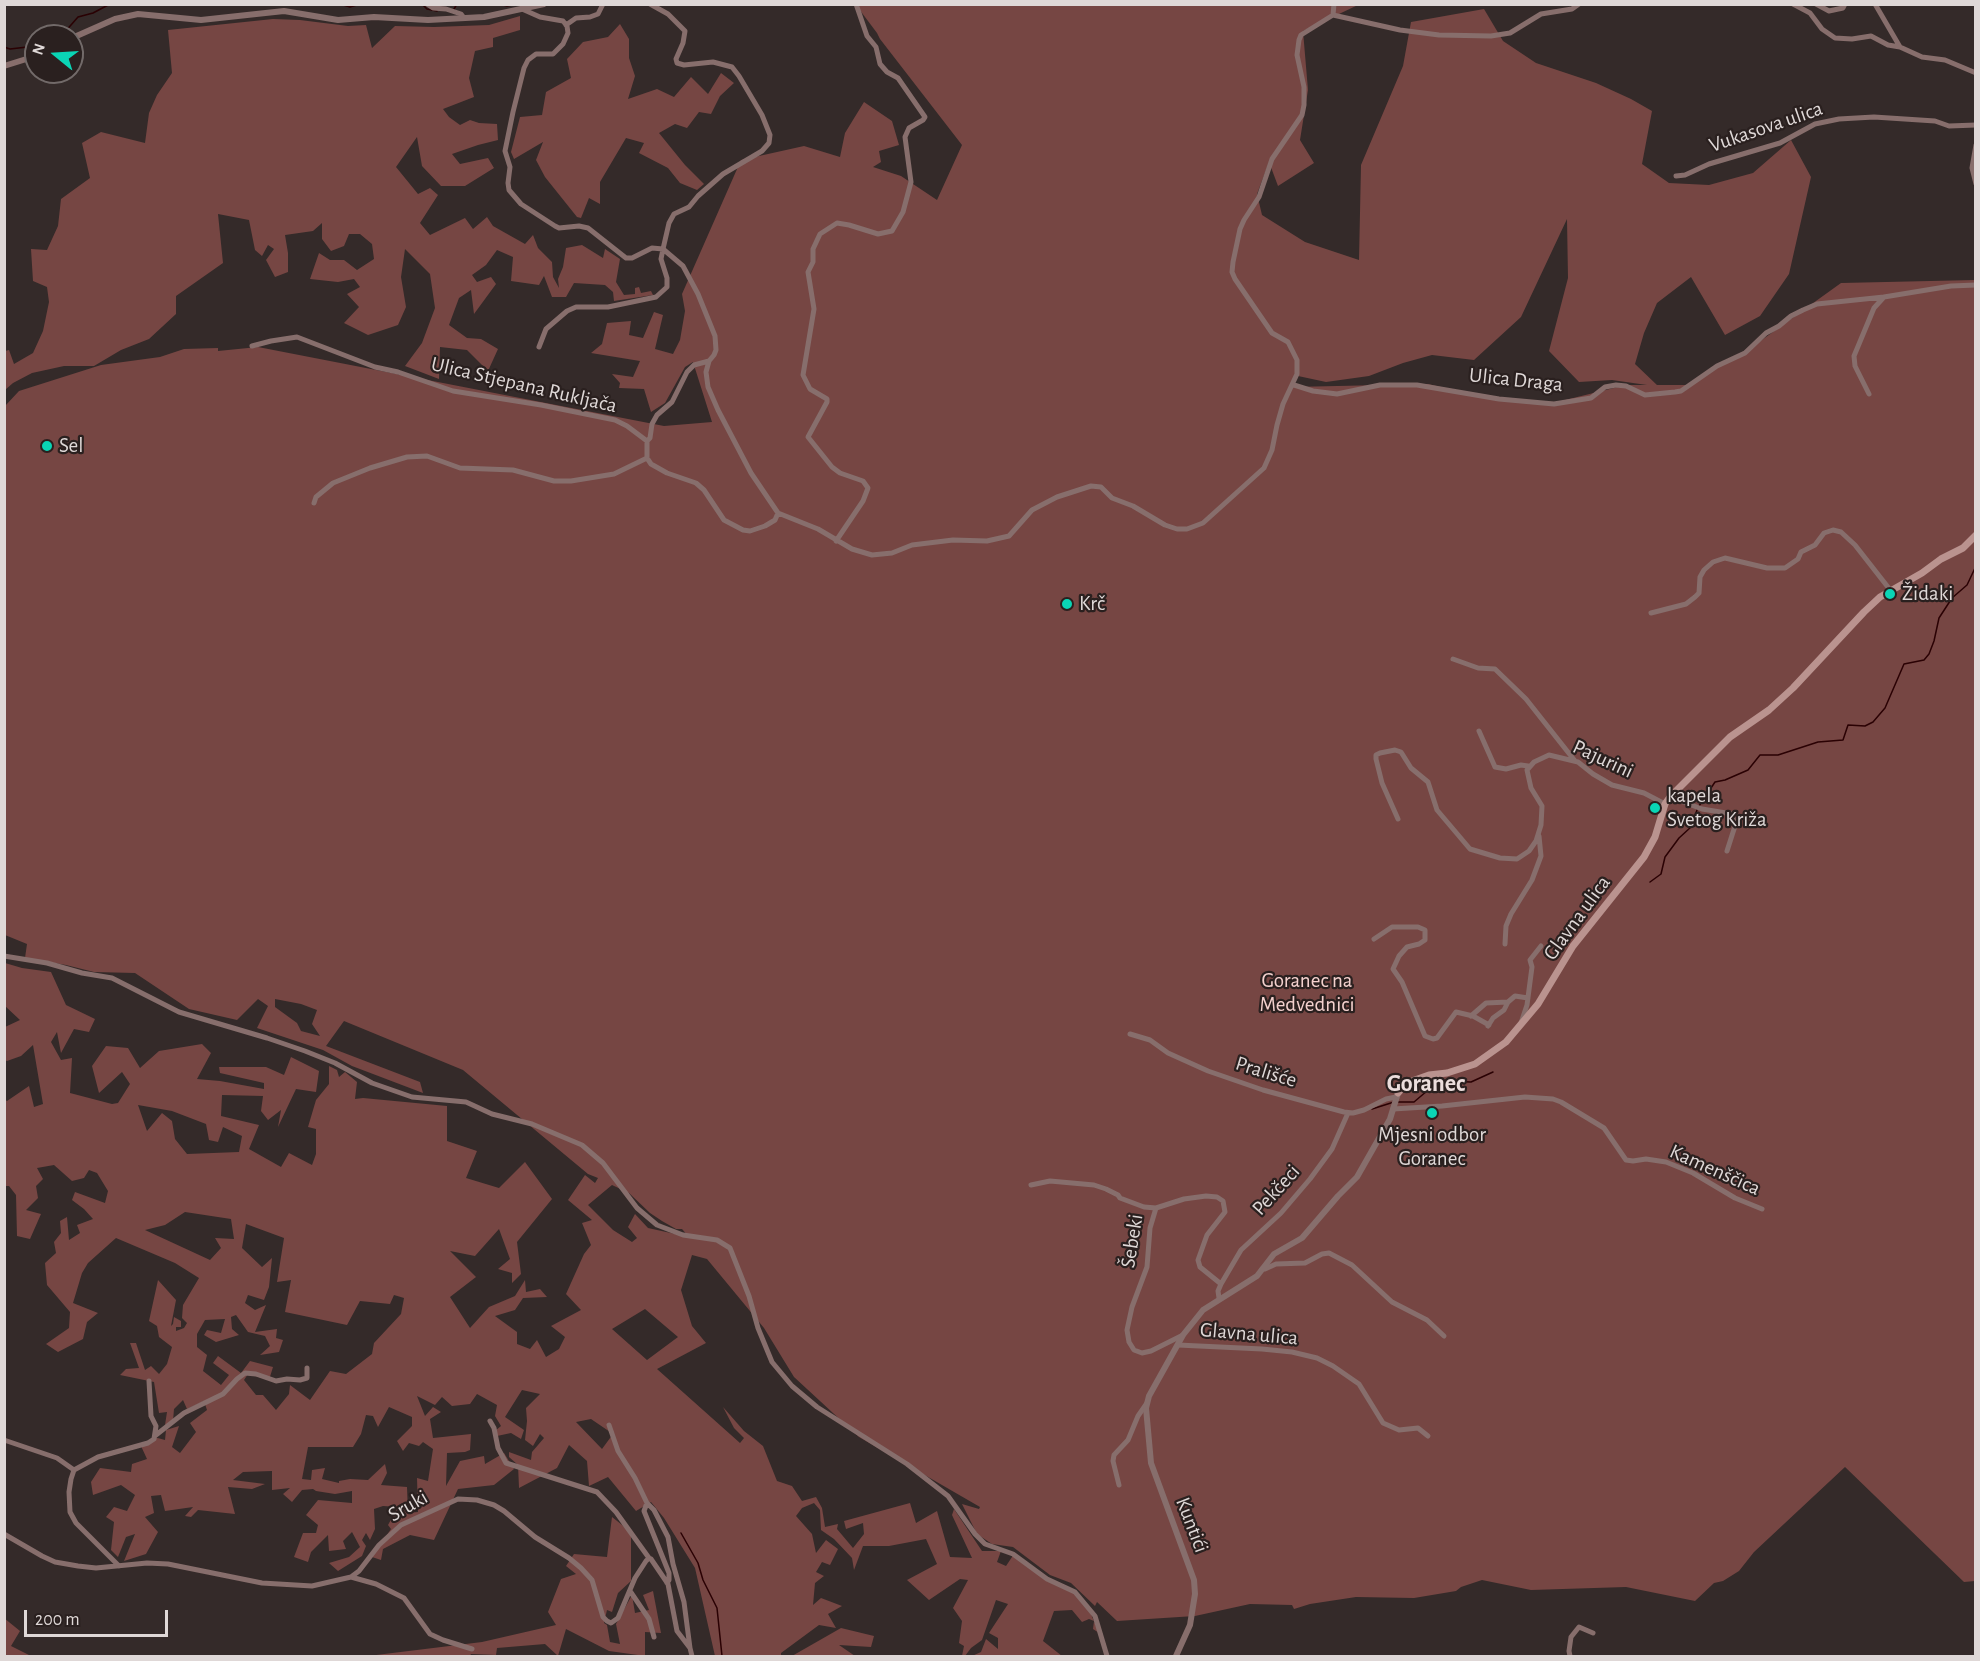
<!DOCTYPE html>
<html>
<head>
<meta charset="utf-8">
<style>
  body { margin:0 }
  #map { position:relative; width:1980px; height:1661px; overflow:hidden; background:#342a29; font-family:"Alegreya Sans",sans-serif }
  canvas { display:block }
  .frame { position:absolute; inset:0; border:6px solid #dfd8d7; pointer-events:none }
  .north { position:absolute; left:24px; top:24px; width:60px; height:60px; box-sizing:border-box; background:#2a201f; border:2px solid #726a69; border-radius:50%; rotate:288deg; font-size:16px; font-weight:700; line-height:24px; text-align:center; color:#dfd8d7 }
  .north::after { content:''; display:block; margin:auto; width:21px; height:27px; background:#0ad5b5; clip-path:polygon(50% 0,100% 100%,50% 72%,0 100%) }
  .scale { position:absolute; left:24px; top:1610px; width:144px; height:27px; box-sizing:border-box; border:3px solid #dfd8d7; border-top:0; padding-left:8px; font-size:18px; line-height:21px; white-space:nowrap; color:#dfd8d7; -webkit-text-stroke:4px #2a201f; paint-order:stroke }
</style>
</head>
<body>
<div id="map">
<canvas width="1980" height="1661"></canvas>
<div class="frame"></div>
<div class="north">N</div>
<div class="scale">200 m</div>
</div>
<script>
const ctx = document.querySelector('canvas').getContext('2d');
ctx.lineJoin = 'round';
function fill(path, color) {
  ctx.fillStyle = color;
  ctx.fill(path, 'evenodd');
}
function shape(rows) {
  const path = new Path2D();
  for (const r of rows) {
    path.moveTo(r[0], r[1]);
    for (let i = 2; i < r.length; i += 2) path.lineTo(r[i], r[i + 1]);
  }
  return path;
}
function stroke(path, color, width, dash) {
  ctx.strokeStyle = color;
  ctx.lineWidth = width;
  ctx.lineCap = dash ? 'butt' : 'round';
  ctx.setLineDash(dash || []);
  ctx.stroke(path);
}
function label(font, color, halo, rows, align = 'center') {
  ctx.font = font + ' "Alegreya Sans",sans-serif';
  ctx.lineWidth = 4.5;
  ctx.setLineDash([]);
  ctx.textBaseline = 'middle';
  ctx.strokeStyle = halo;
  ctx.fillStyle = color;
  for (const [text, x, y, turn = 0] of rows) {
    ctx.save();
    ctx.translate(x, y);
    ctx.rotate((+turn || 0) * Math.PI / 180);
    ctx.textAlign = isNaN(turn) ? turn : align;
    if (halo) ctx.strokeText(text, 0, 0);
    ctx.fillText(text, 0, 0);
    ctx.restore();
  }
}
const green = shape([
  [856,5,1358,5,1303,31,1308,90,1300,140,1314,163,1278,186,1269,162,1257,194,1262,215,1305,242,1359,260,1361,165,1403,66,1411,22,1484,9,1503,41,1536,63,1596,83,1631,99,1652,111,1642,164,1669,183,1709,185,1753,173,1791,140,1811,177,1789,274,1760,316,1725,335,1691,277,1657,303,1644,333,1635,364,1657,385,1688,385,1759,342,1841,283,1975,280,1975,1581,1964,1582,1845,1467,1754,1552,1739,1571,1723,1581,1714,1583,1695,1601,1626,1587,1531,1590,1482,1580,1461,1587,1456,1591,1414,1598,1356,1597,1310,1604,1294,1609,1292,1605,1250,1604,1195,1616,1117,1621,1097,1602,1095,1606,1071,1583,1050,1575,1013,1547,992,1544,977,1534,962,1504,979,1509,980,1507,859,1437,794,1377,764,1328,707,1259,692,1255,681,1290,692,1326,706,1343,657,1369,740,1443,744,1438,734,1428,723,1407,744,1431,763,1446,777,1481,792,1486,802,1501,816,1497,822,1508,825,1527,838,1524,837,1529,853,1548,864,1534,863,1523,846,1529,844,1521,910,1503,916,1523,937,1511,950,1557,972,1558,952,1515,954,1509,982,1551,1001,1551,997,1562,1006,1566,1014,1554,1047,1581,1074,1592,1088,1607,1099,1633,1093,1629,1094,1621,1089,1619,1082,1622,1072,1610,1054,1611,1043,1641,1062,1656,972,1656,981,1652,986,1639,998,1649,998,1638,989,1633,1008,1604,996,1600,982,1640,971,1648,965,1656,962,1656,964,1646,959,1643,962,1621,953,1608,968,1580,960,1579,929,1600,907,1580,937,1564,926,1539,889,1546,863,1546,854,1570,852,1558,834,1539,821,1530,820,1510,814,1503,802,1508,796,1516,812,1534,816,1553,826,1540,838,1549,830,1565,822,1562,816,1572,824,1576,815,1583,813,1605,821,1598,842,1606,828,1614,836,1628,819,1625,781,1653,781,1656,715,1656,695,1568,664,1518,651,1502,636,1511,608,1477,589,1486,587,1461,569,1445,557,1468,519,1488,518,1465,509,1457,509,1452,531,1460,532,1452,544,1438,540,1434,533,1446,525,1440,527,1421,526,1408,540,1394,522,1390,505,1417,524,1430,521,1439,511,1433,497,1436,495,1431,501,1426,495,1416,497,1405,477,1394,470,1404,452,1406,442,1397,435,1405,417,1396,425,1416,433,1407,441,1412,430,1419,433,1438,471,1434,470,1450,465,1452,447,1453,446,1486,460,1461,484,1456,485,1464,504,1453,514,1469,494,1485,458,1489,434,1540,410,1535,383,1549,381,1560,372,1557,391,1529,388,1525,398,1507,383,1506,374,1509,375,1529,370,1540,366,1533,362,1540,366,1546,362,1556,338,1571,329,1563,349,1557,360,1547,352,1532,343,1541,346,1549,329,1551,328,1535,311,1552,308,1562,294,1557,303,1533,316,1533,318,1525,306,1515,318,1500,352,1503,352,1491,335,1494,316,1491,313,1489,302,1490,292,1502,283,1494,290,1488,272,1490,272,1471,243,1472,233,1480,265,1484,252,1489,228,1487,235,1514,198,1510,191,1517,185,1516,193,1507,165,1511,161,1495,151,1496,154,1513,145,1517,158,1532,146,1554,124,1561,135,1534,126,1537,118,1557,111,1550,114,1522,106,1517,114,1507,127,1511,135,1495,121,1485,93,1495,91,1482,100,1468,131,1472,132,1464,147,1459,141,1446,154,1437,165,1440,166,1430,179,1426,172,1447,180,1453,196,1432,190,1423,207,1410,204,1401,187,1409,183,1400,174,1409,173,1421,165,1425,167,1412,159,1413,154,1382,120,1375,126,1369,139,1368,130,1343,136,1343,145,1370,151,1366,159,1374,167,1364,172,1347,159,1337,157,1326,149,1321,158,1280,176,1300,171,1326,173,1324,174,1317,181,1321,181,1327,176,1327,176,1331,184,1328,187,1323,182,1318,183,1305,199,1278,175,1263,116,1238,88,1263,82,1273,73,1303,98,1313,87,1322,83,1339,58,1352,46,1344,69,1328,70,1312,47,1285,45,1263,56,1253,54,1242,61,1233,60,1221,67,1217,69,1240,80,1233,77,1225,93,1219,84,1209,72,1200,75,1192,105,1203,108,1191,97,1173,89,1170,84,1178,72,1181,54,1165,37,1168,43,1179,36,1186,38,1198,26,1210,41,1214,30,1239,17,1236,16,1195,9,1186,5,1186,4,1099,7,1101,29,1086,34,1107,43,1104,33,1045,21,1056,7,1061,5,1060,5,1027,20,1020,5,1006,5,963,22,968,51,972,66,1005,95,1019,89,1032,74,1029,61,1053,57,1032,51,1042,61,1060,72,1058,70,1093,112,1104,118,1103,130,1084,122,1072,99,1093,92,1066,106,1046,128,1048,140,1068,159,1051,202,1044,211,1053,197,1079,220,1081,264,1089,264,1083,220,1073,219,1067,266,1067,284,1075,291,1057,319,1071,316,1092,296,1089,278,1127,281,1110,268,1120,261,1111,263,1096,222,1095,221,1116,259,1125,249,1149,281,1167,289,1153,312,1165,316,1154,316,1129,308,1127,316,1100,329,1084,329,1066,337,1070,339,1077,345,1072,357,1082,355,1099,363,1098,447,1106,447,1141,477,1151,466,1178,499,1188,525,1162,552,1199,517,1242,521,1274,512,1283,512,1273,498,1269,510,1259,499,1229,475,1256,450,1251,476,1277,450,1297,470,1328,489,1307,515,1296,525,1280,526,1292,540,1289,547,1297,523,1298,515,1310,495,1316,517,1332,517,1344,530,1349,537,1340,546,1357,559,1349,565,1337,551,1326,581,1310,566,1294,584,1254,591,1245,582,1223,592,1220,568,1200,585,1175,595,1183,598,1178,588,1174,463,1070,344,1021,326,1046,420,1082,423,1093,352,1066,323,1050,257,1028,268,1006,258,999,237,1020,189,1009,135,973,94,972,66,965,25,958,27,944,5,935,5,406,19,391,101,365,160,357,184,349,218,348,218,351,258,347,664,426,712,422,693,362,685,367,665,403,651,412,644,389,619,388,620,383,612,374,633,377,640,361,591,353,602,344,607,323,631,321,629,335,643,338,654,312,663,315,655,349,673,354,680,340,685,311,682,294,741,160,804,146,840,157,845,133,864,102,892,121,899,145,879,151,881,162,873,167,901,176,937,200,962,145,880,39,877,33],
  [1567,219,1568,278,1549,351,1579,382,1612,380,1647,385,1626,385,1557,402,1501,401,1428,384,1292,387,1298,376,1326,382,1369,376,1403,363,1432,355,1474,360,1521,317],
  [275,999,301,1004,317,1010,312,1024,320,1036,301,1031,297,1023,275,1007],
  [138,1105,172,1111,206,1124,209,1140,218,1142,223,1127,242,1136,239,1152,187,1154,175,1139,172,1121,162,1113,147,1131],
  [612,1185,629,1193,650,1213,662,1221,676,1229,682,1229,689,1237,648,1228,635,1214,628,1227,637,1238,632,1242,613,1230,588,1205],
  [185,1212,231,1219,234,1239,215,1238,221,1248,210,1260,145,1230,165,1225],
  [246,1224,284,1238,277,1282,291,1280,285,1312,347,1325,360,1301,390,1304,394,1295,404,1298,401,1314,374,1343,372,1354,346,1374,330,1371,310,1400,290,1385,289,1394,276,1410,263,1395,256,1395,244,1380,248,1374,269,1380,273,1367,250,1361,241,1373,218,1356,213,1363,229,1375,221,1385,203,1371,207,1355,197,1347,197,1334,205,1320,225,1319,221,1333,207,1330,204,1335,216,1342,239,1335,232,1329,231,1317,236,1315,248,1332,265,1336,270,1346,260,1355,279,1352,283,1340,276,1338,277,1329,255,1332,266,1305,255,1310,245,1303,248,1295,264,1300,269,1287,272,1258,262,1267,242,1248],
  [645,1309,678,1337,647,1360,612,1329],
  [389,1407,412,1417,412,1426,397,1441,403,1451,409,1443,419,1446,423,1442,433,1449,428,1481,417,1478,418,1512,408,1513,407,1487,381,1485,387,1473,385,1464,368,1480,350,1479,339,1481,339,1483,322,1479,325,1468,312,1470,311,1480,302,1479,308,1447,353,1447,361,1434,366,1415,373,1416,378,1427],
  [591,1419,613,1434,602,1449,576,1422],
  [520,16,520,30,493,38,493,47,475,51,469,78,474,97,443,109,449,117,460,125,470,120,479,123,497,124,498,140,478,145,452,154,460,164,488,158,494,168,465,186,441,186,422,166,417,137,396,167,418,194,430,188,438,195,420,223,430,235,465,218,473,229,487,217,493,226,525,244,533,235,538,248,552,262,553,277,559,288,558,279,563,267,566,248,582,245,603,258,605,249,620,259,616,282,624,295,635,294,635,288,639,287,641,293,651,291,653,295,614,301,613,292,605,285,574,283,566,297,552,297,544,276,539,285,511,281,513,257,497,250,486,265,472,275,477,282,491,277,496,284,474,314,471,290,459,298,449,325,467,338,481,339,498,349,488,371,467,350,440,347,439,379,405,366,422,343,435,308,430,274,405,249,401,277,406,307,398,325,368,335,344,323,359,307,347,294,360,287,354,279,338,282,310,279,319,253,330,260,344,260,357,270,374,259,372,244,360,234,349,234,344,246,331,251,322,239,322,223,313,231,285,235,288,253,288,272,275,277,266,260,274,249,268,245,262,256,255,250,249,220,218,214,223,263,176,296,176,314,149,339,121,350,94,366,64,366,32,373,13,383,5,390,5,351,9,350,14,364,33,353,43,331,49,302,47,287,33,281,31,249,47,250,58,226,61,199,90,178,82,143,101,132,145,143,149,113,157,95,172,73,168,30,273,19,300,20,348,26,366,25,372,48,395,26,434,27,489,25],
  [620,24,629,39,629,58,635,76,628,99,657,89,674,97,691,77,708,94,721,73,734,83,720,96,711,114,699,112,687,128,675,124,659,133,685,165,704,184,697,190,680,183,668,168,639,153,644,143,626,138,600,182,600,204,589,198,581,218,577,217,545,177,536,160,543,142,514,159,511,152,520,117,542,115,546,92,571,78,567,59,583,42,608,37],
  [612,1517,631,1532,631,1581,618,1593,612,1612,607,1610,604,1623,607,1625,610,1642,620,1644,616,1624,632,1595,635,1613,649,1610,643,1595,653,1591,661,1633,645,1632,645,1656,609,1651,566,1629,558,1656,545,1644,497,1648,496,1655,471,1654,470,1656,368,1656,482,1642,556,1625,548,1612,561,1579,576,1574,566,1566,574,1554,607,1557],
  [4,1618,20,1631,11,1646,31,1656,5,1656],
  [841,1628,874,1636,871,1647,839,1645,855,1656,792,1656]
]);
const stream = shape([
  [340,4,350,7,360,4],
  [422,4,427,9,437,11],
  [499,4,507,6,518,4],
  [454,9,457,4],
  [57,36,64,33,78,17,93,13,110,4],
  [4,47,10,49,36,46],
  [1699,806,1715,782,1725,780,1748,770,1760,755,1778,755,1818,742,1843,740,1848,725,1865,726,1873,722,1885,708,1904,664,1924,660,1929,654,1934,641,1939,618,1952,598,1967,585,1976,566],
  [1650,882,1661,874,1665,857,1679,838,1691,827,1697,810],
  [1398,1102,1414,1102,1434,1085,1443,1081,1471,1082,1493,1072],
  [1372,1109,1394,1102],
  [681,1533,698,1563,703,1580,717,1608,722,1656]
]);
const minor = shape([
  [427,4,433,8,446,9,461,14,464,18],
  [650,4,668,14,685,31,683,43,676,59,677,63,684,65,713,62,732,67,739,76,762,115,770,135,769,143,762,151,723,174,698,196,689,207,674,214,669,223,663,249,683,266,698,294,715,336,716,350,714,355,709,361,706,372,708,387,718,410,751,473,778,513,818,529,852,549,872,555,892,553,912,545,953,540,987,541,1009,536,1032,510,1057,497,1091,486,1101,487,1112,498,1133,506,1165,525,1177,529,1187,529,1203,523,1264,468,1272,450,1277,425,1283,404,1297,374,1297,360,1288,342,1272,333,1235,279,1232,272,1233,262,1240,229,1244,220,1259,197,1272,159,1302,115,1304,105,1304,87,1297,55,1299,40,1301,35,1333,15,1334,4],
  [1793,4,1810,13,1822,29,1835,38,1852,39,1871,36,1888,45,1900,47,1922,57,1945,60,1976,73],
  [1816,4,1829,11,1843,8,1845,4],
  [1875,4,1900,47],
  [522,9,540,17,563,21,567,26,568,33,563,44,553,54,536,54,528,60,524,68,513,112,505,151,510,167,508,183,509,190,521,204,555,226,559,228,579,226,588,228,626,258,632,258,652,248,663,249,661,259,667,278,667,287,656,297,608,307,576,307,567,311,546,329,539,347],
  [1333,15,1400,30,1439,35,1491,36,1510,33,1541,14,1572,9,1579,4],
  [566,25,576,18,590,17,598,14,603,4],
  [1976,145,1972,168,1976,184],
  [1676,176,1685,175,1709,164,1780,143,1815,124,1839,119,1874,117,1935,121,1949,126,1976,125],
  [252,346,271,341,297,337,375,367,398,372,453,391,541,405,615,420,627,426,647,441,647,458,651,464,667,473,696,483,704,490,724,520,743,530,750,531,765,526,775,520,778,513],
  [1294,385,1313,391,1337,394,1380,385,1417,385,1499,399,1554,404,1591,398,1605,387,1616,385,1626,386,1645,395,1675,392,1681,391,1717,366,1745,353,1766,333,1779,326,1791,316,1803,310,1817,304,1884,297],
  [1869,394,1855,366,1854,356,1874,308,1884,297,1951,286,1976,285],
  [647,441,650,438,652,424,657,415,672,402,687,372,694,365,709,361],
  [314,503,316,497,333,483,370,468,407,457,427,456,460,468,513,470,554,481,571,481,614,474,647,458],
  [836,541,863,501,868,488,863,481,840,473,832,467,808,437,827,402,827,399,810,389,803,375,814,309,808,272,813,262,813,249,820,234,837,223,849,225,878,234,892,231,903,212,911,182,905,137,909,128,923,120,925,117,898,78,887,72,880,64,876,47,867,36,856,4],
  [1651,613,1686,604,1695,597,1699,593,1700,577,1704,570,1713,562,1725,558,1767,568,1785,568,1798,559,1801,552,1815,545,1824,533,1833,530,1841,532,1855,545,1891,591],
  [1453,659,1478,668,1495,669,1526,699,1575,761],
  [1479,731,1495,767,1506,769,1521,765,1528,766],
  [1670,797,1702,809,1732,814,1735,826,1727,851],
  [1398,819,1382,783,1376,759,1376,755,1380,753,1395,750,1401,752,1411,768,1428,782,1437,810,1470,849,1500,858,1517,859,1529,851,1536,841,1541,825,1542,806,1531,788,1527,770,1534,762,1549,755,1578,762,1593,774,1612,785,1644,793,1665,804],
  [1374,939,1392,927,1418,927,1425,930,1425,940,1419,944,1407,947,1399,956,1393,969,1402,982,1425,1036,1433,1039,1437,1038,1456,1012,1473,1016,1489,1025],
  [1505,944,1506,926,1511,914,1532,880,1541,856,1539,836],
  [4,956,47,963,82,973,112,978,179,1012,267,1038,305,1051,335,1063,372,1083,412,1097,466,1102,492,1114,532,1124,582,1145,603,1163,637,1208,657,1225,683,1235,717,1240,730,1248,749,1296,758,1328,772,1362,792,1386,817,1407,907,1464,948,1496,975,1534,985,1544,1013,1554,1047,1579,1075,1592,1095,1616,1107,1656],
  [1471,1016,1486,1003,1508,1002,1515,996,1528,998],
  [1521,1023,1527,1005,1532,967,1530,960,1541,946],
  [1488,1026,1493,1018,1504,1010,1508,1002],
  [1130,1034,1150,1040,1168,1053,1208,1071,1263,1090,1344,1112,1353,1113,1364,1110,1386,1099,1396,1097],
  [1393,1109,1442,1106,1525,1097,1553,1099,1561,1102,1604,1128,1626,1160,1633,1161,1646,1159,1666,1162,1693,1173,1735,1198,1762,1209],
  [1031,1185,1050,1181,1094,1185,1106,1189,1118,1195,1120,1198,1144,1207,1156,1208,1150,1228,1147,1267,1132,1307,1127,1330,1129,1342,1134,1350,1142,1353,1151,1351,1183,1335],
  [1156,1208,1184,1199,1206,1196,1217,1197,1223,1201,1225,1212,1207,1235,1198,1260,1200,1267,1221,1284],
  [1262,1269,1265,1269,1276,1264,1305,1263,1322,1254,1329,1253,1352,1265,1392,1302,1427,1320,1444,1336],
  [1219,1298,1218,1291,1221,1284,1241,1250,1281,1213,1310,1179,1332,1149,1348,1113],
  [1178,1345,1262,1349,1292,1352,1317,1358,1333,1366,1359,1384,1383,1423,1399,1430,1418,1428,1428,1436],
  [490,1421,494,1428,498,1448,506,1463,597,1492,616,1512,649,1558],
  [609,1425,618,1451,635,1478,647,1503,654,1510,668,1537,673,1564,684,1602,690,1648],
  [156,1435,184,1413,223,1394,237,1379,245,1373,256,1374,276,1381,287,1379,300,1380,307,1378,307,1368],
  [4,1440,57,1458,74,1470],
  [1119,1485,1113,1461,1114,1455,1128,1440,1138,1416,1147,1403],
  [647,1503,644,1511,669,1573,669,1580,667,1583],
  [4,1534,42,1556,55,1562,78,1566,96,1568,147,1563,168,1564,262,1583,312,1586,351,1577,359,1571,379,1545,401,1525,458,1499,477,1500,494,1505,504,1511,535,1537,569,1558,581,1568,592,1580,603,1617,607,1621,611,1623,618,1618,635,1578,646,1561,649,1558,651,1559,668,1584,677,1631,690,1648,692,1656],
  [119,1566,76,1523,70,1512,69,1492,71,1479,74,1470,98,1457,148,1443,154,1439,156,1426,151,1416,149,1381],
  [351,1577,376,1584,404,1598,430,1634,443,1640,472,1649],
  [630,1591,649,1619,654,1637],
  [1570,1656,1569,1651,1571,1637,1579,1627,1593,1633]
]);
const tertiary = shape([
  [72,38,115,19,138,14,201,20,284,11,338,20,374,17,428,20,484,17,544,4],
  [4,66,36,56],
  [1176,1656,1190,1625,1195,1594,1194,1580,1151,1463,1146,1408,1149,1396,1183,1335,1203,1310,1257,1276,1274,1254,1302,1238,1338,1196,1357,1177,1390,1119,1398,1093]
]);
const secondary = shape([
  [1398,1093,1407,1083,1415,1080,1429,1075,1447,1073,1475,1064,1506,1042,1538,1004,1573,946,1644,857,1655,837,1665,804,1670,797,1730,737,1769,710,1793,688,1864,612,1880,597,1922,573,1941,559,1963,548,1976,535]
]);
const markers = [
  [47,446,6,"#0ad5b5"],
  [1890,594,6,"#0ad5b5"],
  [1067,604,6,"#0ad5b5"],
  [1655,808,6,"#0ad5b5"],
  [1432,1113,6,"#0ad5b5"]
];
const streetNames = [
  ["Vukasova ulica",1766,127,-19],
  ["Ulica Draga",1516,380,6],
  ["Ulica Stjepana Rukljača",524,385,13],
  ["Pajurini",1603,759,25],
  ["Glavna ulica",1577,918,-54],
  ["Prališće",1266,1072,17],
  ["Kamenščica",1715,1170,24],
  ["Pekčeci",1276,1190,-48],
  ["Šebeki",1132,1241,-81],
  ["Glavna ulica",1249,1334,5],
  ["Sruki",408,1506,-30],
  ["Kuntići",1192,1525,69]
];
const poiNames = [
  ["Sel",59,446],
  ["Židaki",1902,594],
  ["Krč",1079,604],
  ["kapela",1667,796],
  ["Svetog Križa",1667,820],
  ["Mjesni odbor",1432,1135,"center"],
  ["Goranec",1432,1159,"center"]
];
const parkNames = [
  ["Goranec na",1307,981],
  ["Medvednici",1307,1005]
];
const quarterNames = [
  ["Goranec",1426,1084]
];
fill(green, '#764643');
stroke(stream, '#2a0103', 1.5);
stroke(minor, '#876e6c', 5);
stroke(tertiary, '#876e6c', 6);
stroke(secondary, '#ba938f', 7);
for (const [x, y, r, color] of markers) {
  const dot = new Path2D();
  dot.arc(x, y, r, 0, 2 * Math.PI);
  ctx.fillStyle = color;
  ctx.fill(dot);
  stroke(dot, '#2a201f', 2);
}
label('21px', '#dfd8d7', '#2a201f', streetNames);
label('21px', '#dfd8d7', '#2a201f', poiNames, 'left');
label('21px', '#f4d1ce', '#2a201f', parkNames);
label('bold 24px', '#ecdedd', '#2a201f', quarterNames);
</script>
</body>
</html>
